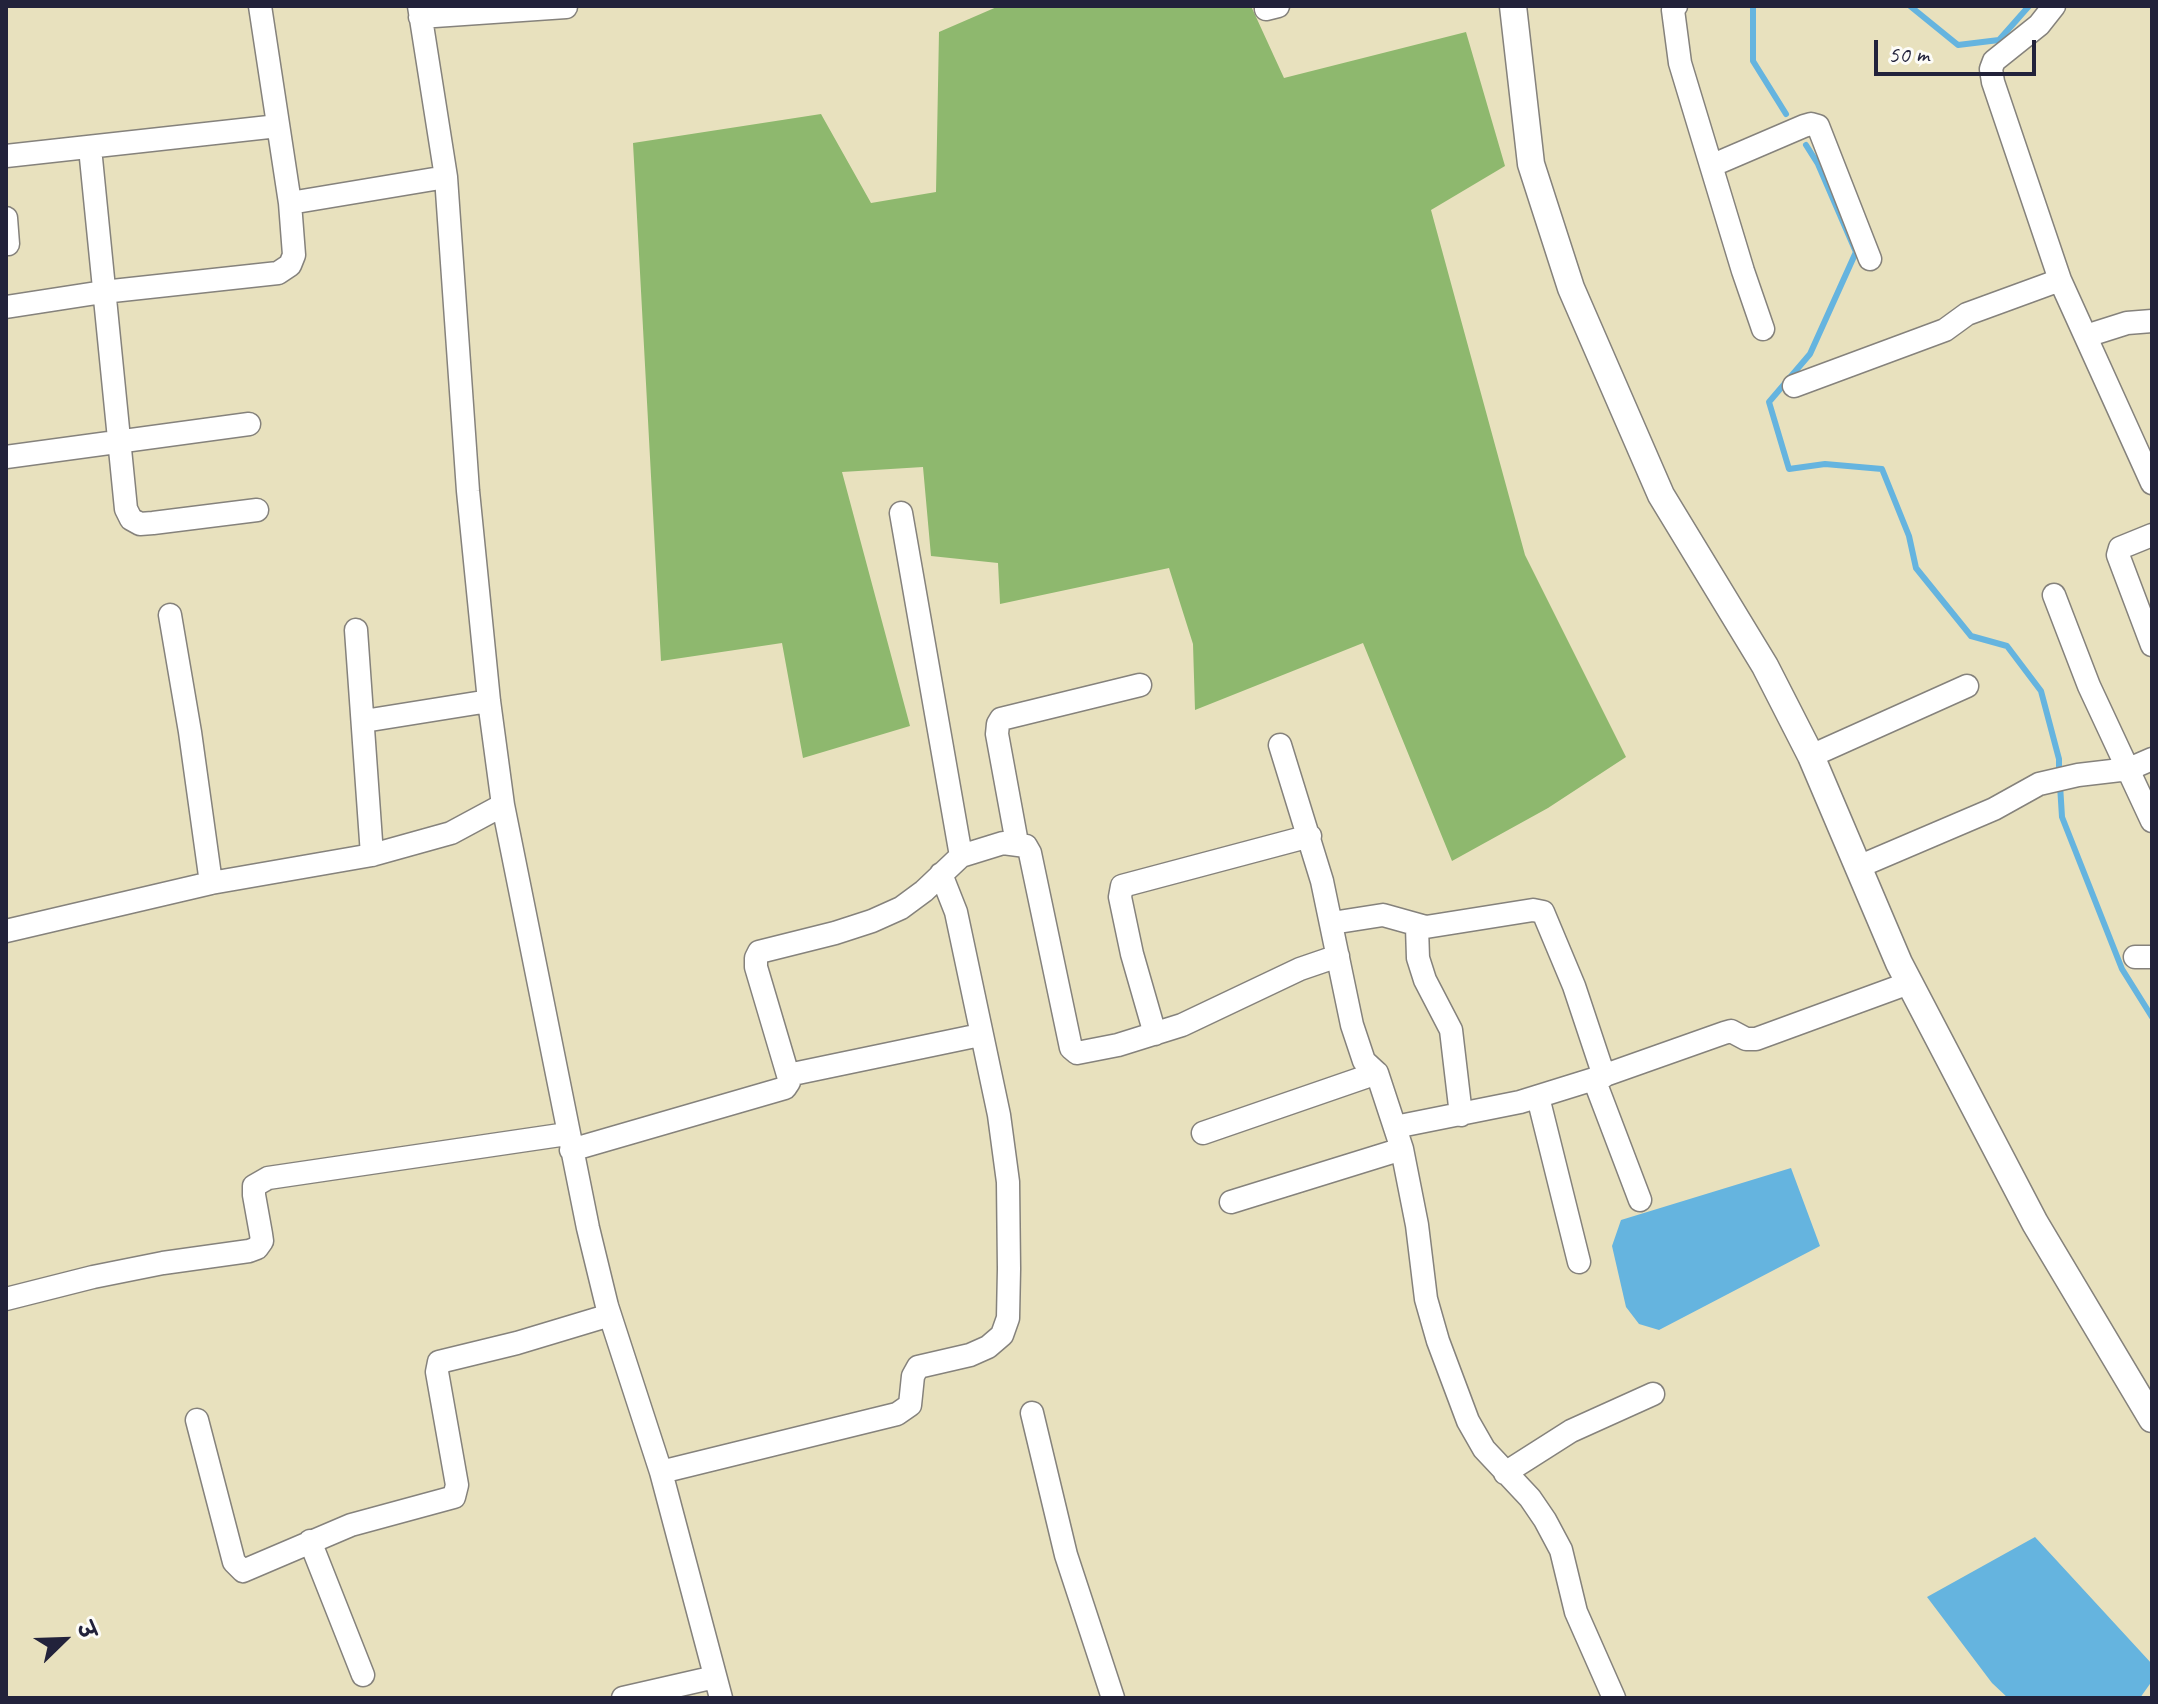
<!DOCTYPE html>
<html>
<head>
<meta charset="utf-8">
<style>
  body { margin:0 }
  #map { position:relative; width:2158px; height:1704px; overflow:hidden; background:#e8e1be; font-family:Caveat,"Playpen Sans Deva",sans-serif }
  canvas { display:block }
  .frame { position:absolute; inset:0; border:8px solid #22223b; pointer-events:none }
  .north { position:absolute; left:24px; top:1600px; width:80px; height:80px; -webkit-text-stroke:6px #fdfcf7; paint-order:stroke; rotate:67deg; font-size:22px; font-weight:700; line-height:32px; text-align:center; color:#22223b }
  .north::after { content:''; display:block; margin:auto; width:28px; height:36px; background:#22223b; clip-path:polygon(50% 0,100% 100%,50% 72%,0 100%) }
  .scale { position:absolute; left:1874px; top:40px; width:162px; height:36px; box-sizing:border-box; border:4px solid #22223b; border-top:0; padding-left:10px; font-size:24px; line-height:28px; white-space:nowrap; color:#22223b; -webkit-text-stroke:6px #fdfcf7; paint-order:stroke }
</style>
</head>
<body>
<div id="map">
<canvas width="2158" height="1704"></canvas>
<div class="frame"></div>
<div class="north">उ</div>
<div class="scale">50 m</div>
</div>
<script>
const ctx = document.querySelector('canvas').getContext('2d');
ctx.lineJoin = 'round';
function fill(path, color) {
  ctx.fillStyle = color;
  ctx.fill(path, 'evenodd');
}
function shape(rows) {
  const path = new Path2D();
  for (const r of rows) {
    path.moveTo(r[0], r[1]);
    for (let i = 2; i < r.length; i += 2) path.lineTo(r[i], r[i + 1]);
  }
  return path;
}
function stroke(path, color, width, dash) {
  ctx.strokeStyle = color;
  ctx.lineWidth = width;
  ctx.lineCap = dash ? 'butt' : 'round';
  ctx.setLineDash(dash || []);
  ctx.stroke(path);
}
const forest = shape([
  [999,6,1251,6,1284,78,1466,32,1505,166,1431,210,1525,555,1626,757,1548,808,1452,861,1363,643,1195,710,1193,644,1169,568,1000,604,998,563,931,556,923,467,842,472,910,726,803,758,782,643,661,661,633,143,821,114,871,203,936,192,939,32]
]);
const water = shape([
  [1791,1168,1820,1246,1659,1330,1639,1324,1626,1307,1612,1246,1621,1220],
  [2035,1537,2152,1664,2152,1681,2140,1698,2008,1698,1992,1683,1927,1597]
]);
const stream = shape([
  [1753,6,1753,61,1786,114],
  [1910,6,1958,45,1999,40,2029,6],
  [1806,145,1818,164,1856,252,1810,354,1769,402,1789,469,1825,464,1882,469,1909,536,1916,568,1971,636,2007,646,2041,691,2059,759,2059,773],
  [2060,785,2062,817,2122,969,2152,1017]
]);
const minor = shape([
  [419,6,446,177,468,491,489,701,503,805,588,1228,607,1306,661,1472,721,1698],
  [1676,6,1673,10,1680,63,1743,271,1763,329],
  [2054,6,2039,25,1994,61,1991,69,1993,82,2060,280,2152,483],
  [1266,9,1278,6],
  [420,17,566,7],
  [90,148,126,509,131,519,140,524,153,523,257,510],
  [6,156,278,126],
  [1713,165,1804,126,1811,124,1818,126,1870,259],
  [290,203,446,177],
  [6,218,8,244],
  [6,307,103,292,278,273,290,265,294,255,290,203,260,6],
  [2086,336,2127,323,2152,321],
  [1794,386,1945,330,1967,314,2060,280],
  [6,457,249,424],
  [901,513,961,856],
  [2152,535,2120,548,2118,555,2152,645],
  [2054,595,2089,686,2152,821],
  [170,615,190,732,211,883],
  [356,630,372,855],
  [364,721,489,701],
  [1280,745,1322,881,1352,1025,1364,1061,1377,1073,1402,1149,1417,1225,1426,1299,1438,1341,1468,1421,1484,1449,1530,1498,1545,1520,1561,1550,1576,1612,1614,1698],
  [1811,756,1967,686],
  [1017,843,997,734,998,724,1001,719,1140,685],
  [1858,867,1994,809,2039,784,2078,775,2129,769,2152,759],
  [1332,923,1383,915,1426,927,1533,910,1543,912,1574,986,1604,1076],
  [1417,927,1418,958,1425,980,1451,1030,1461,1115],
  [6,931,211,883,372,855,451,833,503,805],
  [2135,957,2152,957],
  [1155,1034,1132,954,1120,897,1122,886,1310,836],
  [788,1075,980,1035],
  [1594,1079,1640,1200],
  [1538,1097,1579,1262],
  [1395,1127,1520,1102,1594,1079,1724,1033,1731,1031,1746,1039,1756,1039,1909,983],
  [1203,1133,1377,1073],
  [571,1150,785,1088,789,1082,788,1075,756,967,756,958,759,952,835,933,872,921,901,908,924,891,961,856,1003,843,1026,846,1030,853,1071,1048,1077,1053,1118,1045,1182,1025,1300,969,1338,956],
  [1231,1202,1402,1149],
  [6,1299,93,1277,163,1263,249,1251,257,1248,262,1241,261,1234,254,1195,254,1186,268,1178,567,1134],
  [1032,1413,1066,1555,1113,1698],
  [197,1420,234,1562,243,1571,351,1525,454,1497,457,1485,437,1372,439,1362,517,1343,610,1315],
  [661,1472,897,1414,910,1405,913,1376,918,1367,970,1355,988,1347,1002,1335,1008,1318,1009,1269,1008,1182,999,1115,956,912,941,874],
  [1505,1473,1571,1431,1653,1394],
  [310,1541,363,1675],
  [623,1698,715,1677]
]);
const tertiary = shape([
  [1513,6,1531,164,1571,288,1661,495,1765,666,1811,756,1899,963,2035,1223,2152,1419]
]);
fill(forest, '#8eb86e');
fill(water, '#65b4df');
stroke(stream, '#65b4df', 6);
stroke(minor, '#85827c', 25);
stroke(tertiary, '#85827c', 29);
stroke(minor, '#fff', 22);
stroke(tertiary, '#fff', 26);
</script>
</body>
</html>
